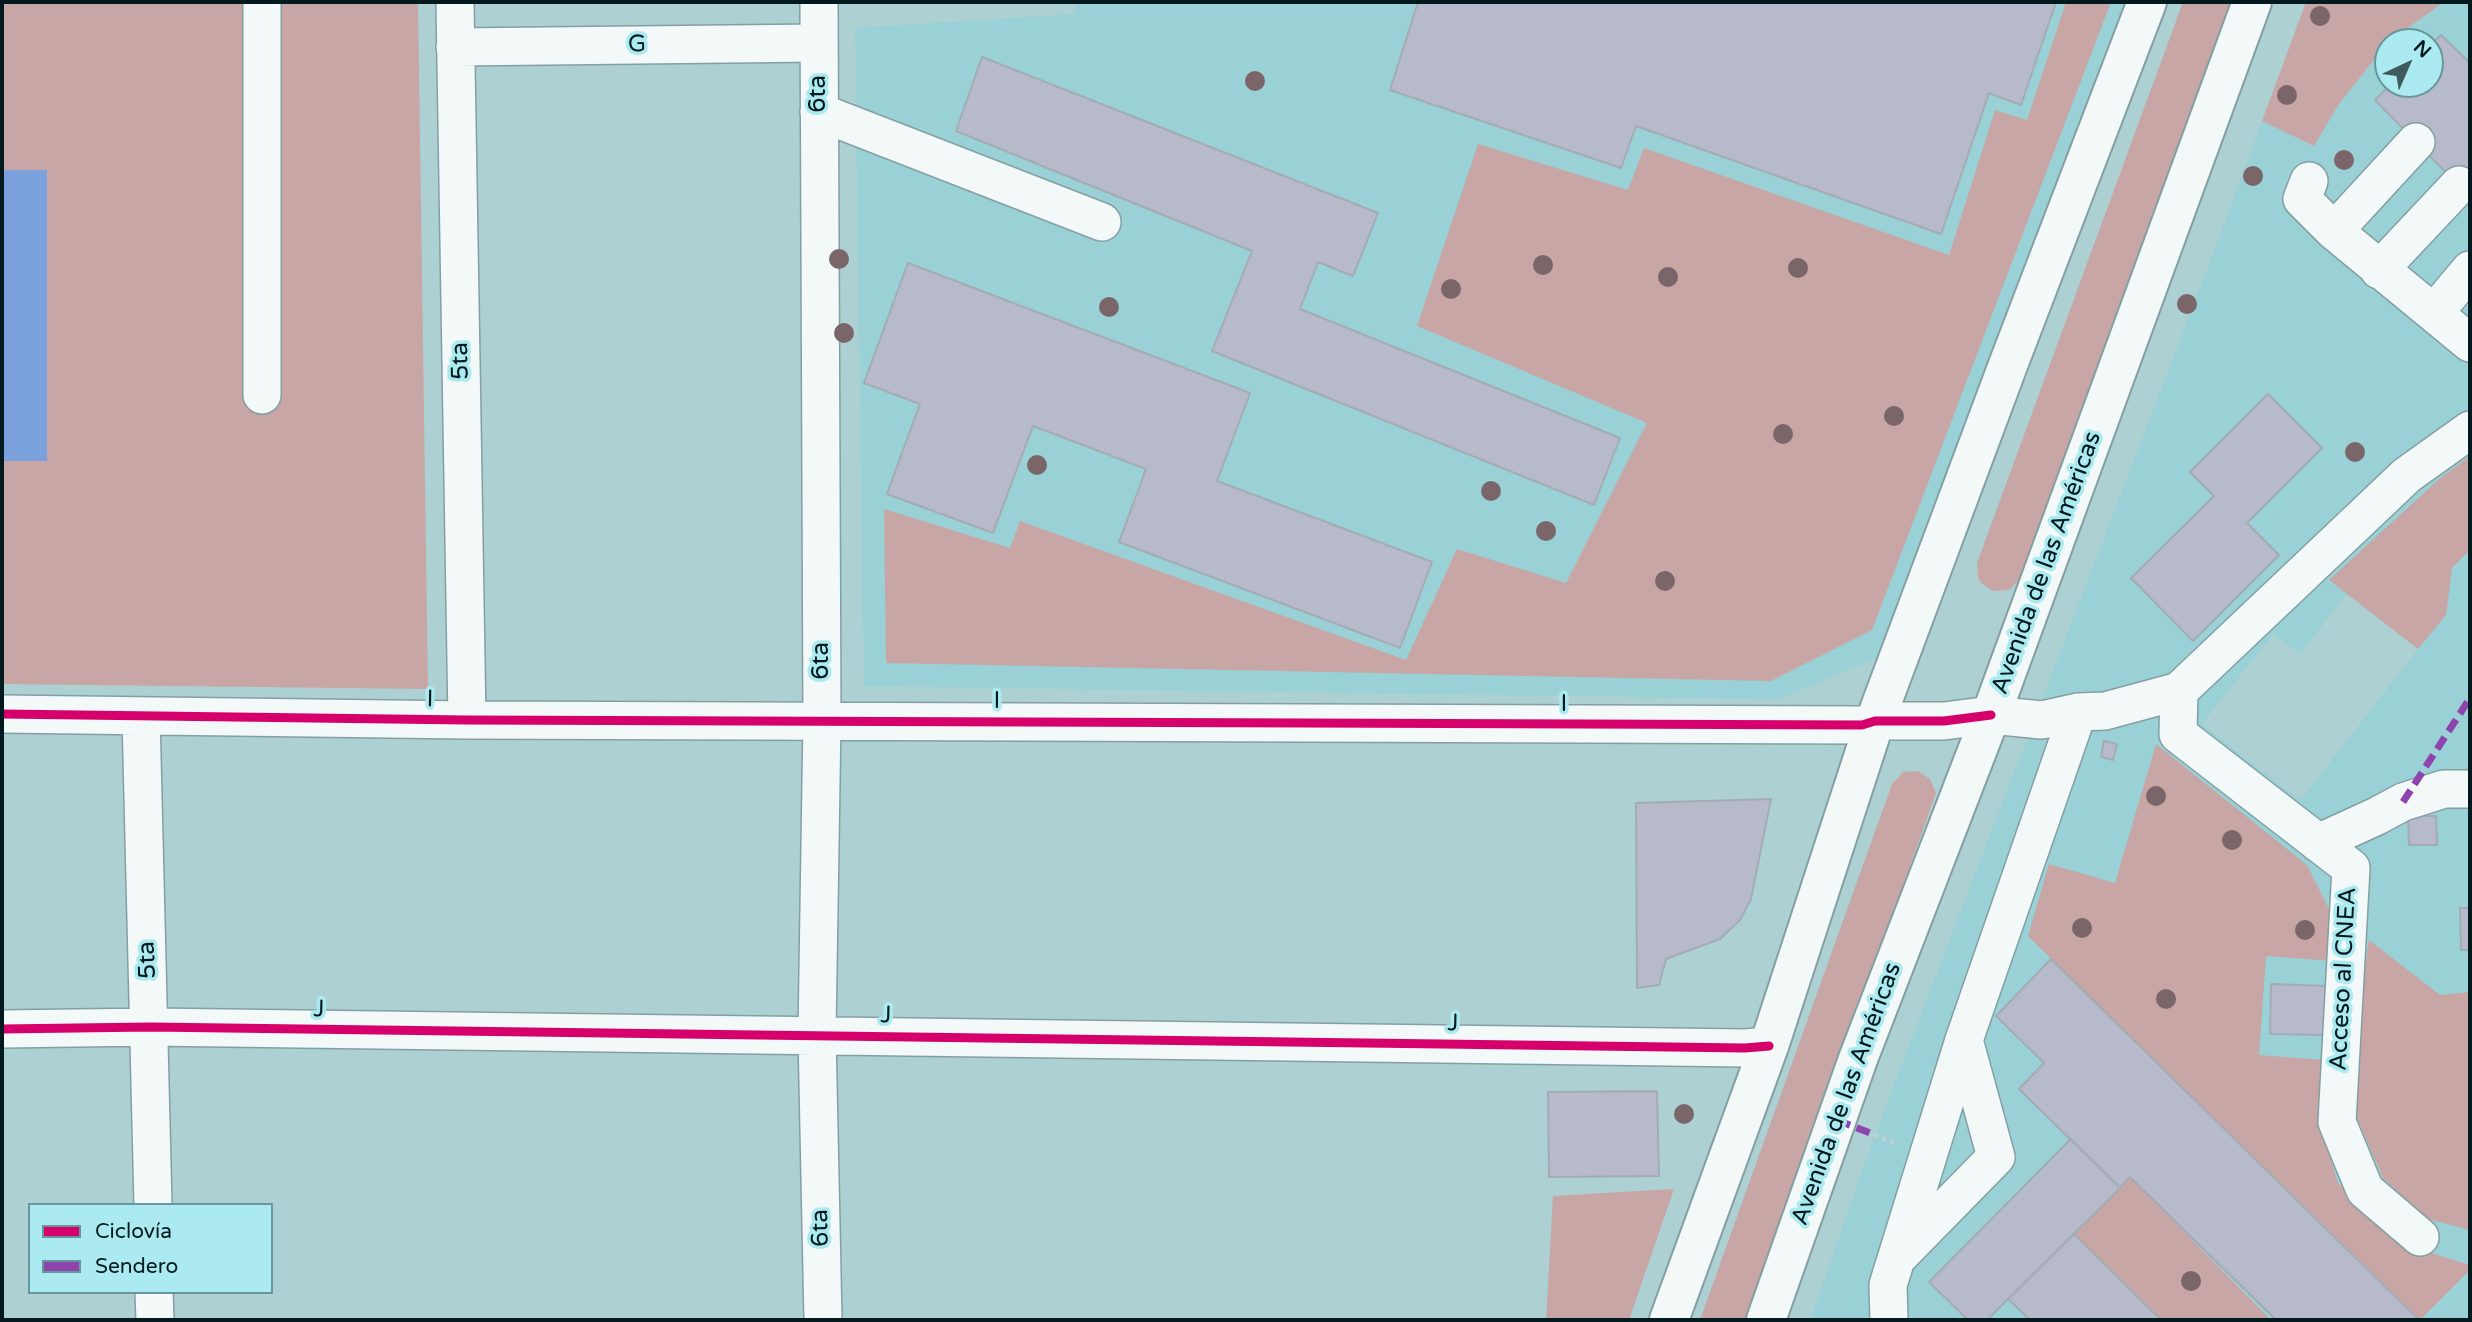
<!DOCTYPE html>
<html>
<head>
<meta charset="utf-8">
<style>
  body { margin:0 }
  #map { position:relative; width:2472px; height:1322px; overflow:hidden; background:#add0d3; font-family:"Varela Round",sans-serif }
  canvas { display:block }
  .frame { position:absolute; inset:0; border:4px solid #021a1d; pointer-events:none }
  .legend { position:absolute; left:28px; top:1203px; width:245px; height:91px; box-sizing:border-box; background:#aaeaf0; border:2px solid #67979c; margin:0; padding:9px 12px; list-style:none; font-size:21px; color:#021a1d }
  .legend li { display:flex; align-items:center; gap:14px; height:35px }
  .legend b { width:35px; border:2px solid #67979c }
  .north { position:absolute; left:2374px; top:28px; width:70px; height:70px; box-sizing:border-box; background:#aaeaf0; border:2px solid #67979c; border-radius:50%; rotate:44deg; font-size:19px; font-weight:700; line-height:28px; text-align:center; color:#021a1d }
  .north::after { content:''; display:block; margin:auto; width:24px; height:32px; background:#3e5a5d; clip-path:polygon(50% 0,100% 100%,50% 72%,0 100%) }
</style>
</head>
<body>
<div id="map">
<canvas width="2472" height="1322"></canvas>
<div class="frame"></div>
<ul class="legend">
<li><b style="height:9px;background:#d6006c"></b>Ciclovía</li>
<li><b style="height:9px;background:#8e44ad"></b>Sendero</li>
</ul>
<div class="north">N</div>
</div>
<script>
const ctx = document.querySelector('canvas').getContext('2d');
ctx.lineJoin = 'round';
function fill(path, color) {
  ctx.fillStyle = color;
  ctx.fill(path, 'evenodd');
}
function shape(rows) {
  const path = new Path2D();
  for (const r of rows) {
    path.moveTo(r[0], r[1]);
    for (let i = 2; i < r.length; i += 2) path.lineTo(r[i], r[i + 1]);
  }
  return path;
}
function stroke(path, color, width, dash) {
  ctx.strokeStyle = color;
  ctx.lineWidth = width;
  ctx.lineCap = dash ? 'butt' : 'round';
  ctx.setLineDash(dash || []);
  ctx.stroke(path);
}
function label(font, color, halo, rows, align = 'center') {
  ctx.font = font + ' "Varela Round",sans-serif';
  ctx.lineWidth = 7;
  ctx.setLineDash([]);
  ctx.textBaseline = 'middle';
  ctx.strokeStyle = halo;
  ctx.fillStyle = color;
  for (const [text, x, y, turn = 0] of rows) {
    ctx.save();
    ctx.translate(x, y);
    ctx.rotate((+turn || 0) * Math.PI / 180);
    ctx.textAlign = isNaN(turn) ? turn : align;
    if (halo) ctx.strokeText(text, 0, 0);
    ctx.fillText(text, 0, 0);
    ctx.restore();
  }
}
const built = shape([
  [1076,2,2136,2,1888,653,1779,699,864,686,855,28,1075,14],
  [2306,2,2470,2,2470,1320,1810,1320,1875,1135,2213,254],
  [2388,42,2430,42,2430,84,2388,84],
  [2347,594,2418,649,2300,801,2202,724,2273,634,2300,654]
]);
const green = shape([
  [2,2,418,2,428,689,2,684],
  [2066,2,2111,2,1872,630,1771,681,886,663,884,509,1010,548,1020,521,1406,660,1457,549,1566,583,1647,423,1417,326,1478,144,1628,190,1644,148,1949,255,1995,110,2027,120],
  [2183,2,2231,2,2020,579,2009,590,1993,591,1981,583,1978,577,1977,563],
  [2306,2,2444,2,2388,42,2339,104,2314,146,2262,121],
  [2470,456,2470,550,2452,568,2446,615,2418,649,2329,580,2438,480],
  [2156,744,2307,865,2334,919,2332,961,2266,956,2259,1055,2323,1060,2320,1123,2338,1183,2405,1245,2470,1265,2470,1270,2420,1320,2028,936,2049,864,2115,883],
  [1918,771,1930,779,1936,793,1748,1320,1700,1320,1892,784,1903,772],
  [2369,940,2440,995,2470,992,2470,1230,2428,1219,2383,1178,2357,1118,2355,1038],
  [2130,1177,2271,1320,2161,1320,2074,1234],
  [1674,1189,1629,1320,1546,1320,1553,1196]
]);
const water = shape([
  [2,170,47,170,47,461,2,461]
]);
const building = shape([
  [1418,2,2056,2,2021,105,1989,93,1941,234,1636,126,1621,168,1390,90,1418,2],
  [2441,35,2470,63,2470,197,2375,100,2391,84,2430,84,2430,46,2441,35],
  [982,57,1378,213,1353,276,1318,262,1300,309,1620,438,1594,505,1212,351,1252,251,956,131,982,57],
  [908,263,1250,393,1217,481,1432,562,1400,648,1119,542,1146,469,1033,426,993,533,887,494,920,404,864,383,908,263],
  [2268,394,2322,448,2247,523,2279,555,2193,641,2131,578,2214,496,2190,472,2268,394],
  [2104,741,2117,744,2113,760,2101,757,2104,741],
  [1771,799,1751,899,1740,920,1720,939,1666,959,1659,985,1637,988,1636,803,1771,799],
  [2408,816,2436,816,2437,845,2409,845,2408,816],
  [2460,908,2470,908,2470,950,2461,950,2460,908],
  [2051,959,2419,1320,2276,1320,2130,1177,2120,1188,2019,1089,2044,1063,1996,1016,2051,959],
  [2271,984,2327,986,2326,1035,2270,1034,2271,984],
  [1657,1091,1659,1176,1549,1177,1548,1092,1657,1091],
  [2071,1139,2120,1188,1987,1320,1968,1320,1929,1282,2071,1139],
  [2074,1234,2161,1320,2030,1320,2008,1299,2074,1234]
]);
const path = shape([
  [1875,1135,1895,1143]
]);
const minor = shape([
  [455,2,467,720],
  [819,2,822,720,817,1034,823,1320],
  [455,47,819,43],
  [819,112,1102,222],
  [2309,181,2302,199,2334,231,2470,343],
  [2334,231,2416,142],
  [2379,270,2459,185],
  [2434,313,2470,270],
  [262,395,262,2],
  [2179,691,2178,734,2351,868,2337,1122,2365,1190,2420,1237],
  [2,714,467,720,1862,725,1875,721,1944,721,1991,715,2042,720,2078,712],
  [141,716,153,1205],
  [2318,843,2377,816,2403,802,2444,789,2470,789],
  [2,1029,150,1027,1745,1048,1769,1046],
  [1900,1255,1996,1157,1964,1040],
  [154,1292,155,1320],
  [1889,1320,1888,1285,1964,1040,2078,712,2105,711,2179,691,2407,475,2470,430]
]);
const major = shape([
  [1669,1320,1769,1046,1875,721,2008,365,2147,2],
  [1766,1320,1858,1059,1991,715,2252,2]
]);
const quiet = shape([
  [2403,802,2470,698],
  [1837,1120,1875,1135]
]);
const cycleway = shape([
  [2,714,467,720,1862,725,1875,721,1944,721,1991,715],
  [2,1029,150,1027,1745,1048,1769,1046]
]);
const trees = [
  [2320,16],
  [1255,81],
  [2287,95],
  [2344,160],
  [2253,176],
  [839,259],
  [1543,265],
  [1798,268],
  [1668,277],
  [1451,289],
  [2187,304],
  [1109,307],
  [844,333],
  [1894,416],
  [1783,434],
  [2355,452],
  [1037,465],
  [1491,491],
  [1546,531],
  [1665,581],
  [2156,796],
  [2232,840],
  [2082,928],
  [2305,930],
  [2166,999],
  [1684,1114],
  [2191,1281]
];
const streetNames = [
  ["G",637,45,-1],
  ["6ta",819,94,-90],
  ["5ta",461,361,-91],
  ["Avenida de las Américas",2047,563,-70],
  ["6ta",822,661,-90],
  ["I",430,700,1],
  ["I",997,702],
  ["I",1564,705],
  ["5ta",148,960,-92],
  ["Acceso al CNEA",2344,979,-87],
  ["J",319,1010,1],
  ["J",886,1016,1],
  ["J",1453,1024,1],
  ["Avenida de las Américas",1847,1094,-70],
  ["6ta",821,1228,-91]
];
fill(built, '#99d1d6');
fill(green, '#c8a6a5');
fill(water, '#7aa1db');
fill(building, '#b7baca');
stroke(building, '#a3acb4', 2);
stroke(minor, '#849fa2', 40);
stroke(major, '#849fa2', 42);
stroke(path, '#c5cfd0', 4.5, [3.5, 5]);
stroke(minor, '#f3f8f8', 37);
stroke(major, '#f3f8f8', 38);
stroke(quiet, '#8e44ad', 7, [14, 7]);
stroke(cycleway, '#d6006c', 9);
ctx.fillStyle = '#7a6669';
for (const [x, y] of trees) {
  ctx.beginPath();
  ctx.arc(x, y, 10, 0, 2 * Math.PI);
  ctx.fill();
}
label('24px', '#021a1d', '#aaeaf0', streetNames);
</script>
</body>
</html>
